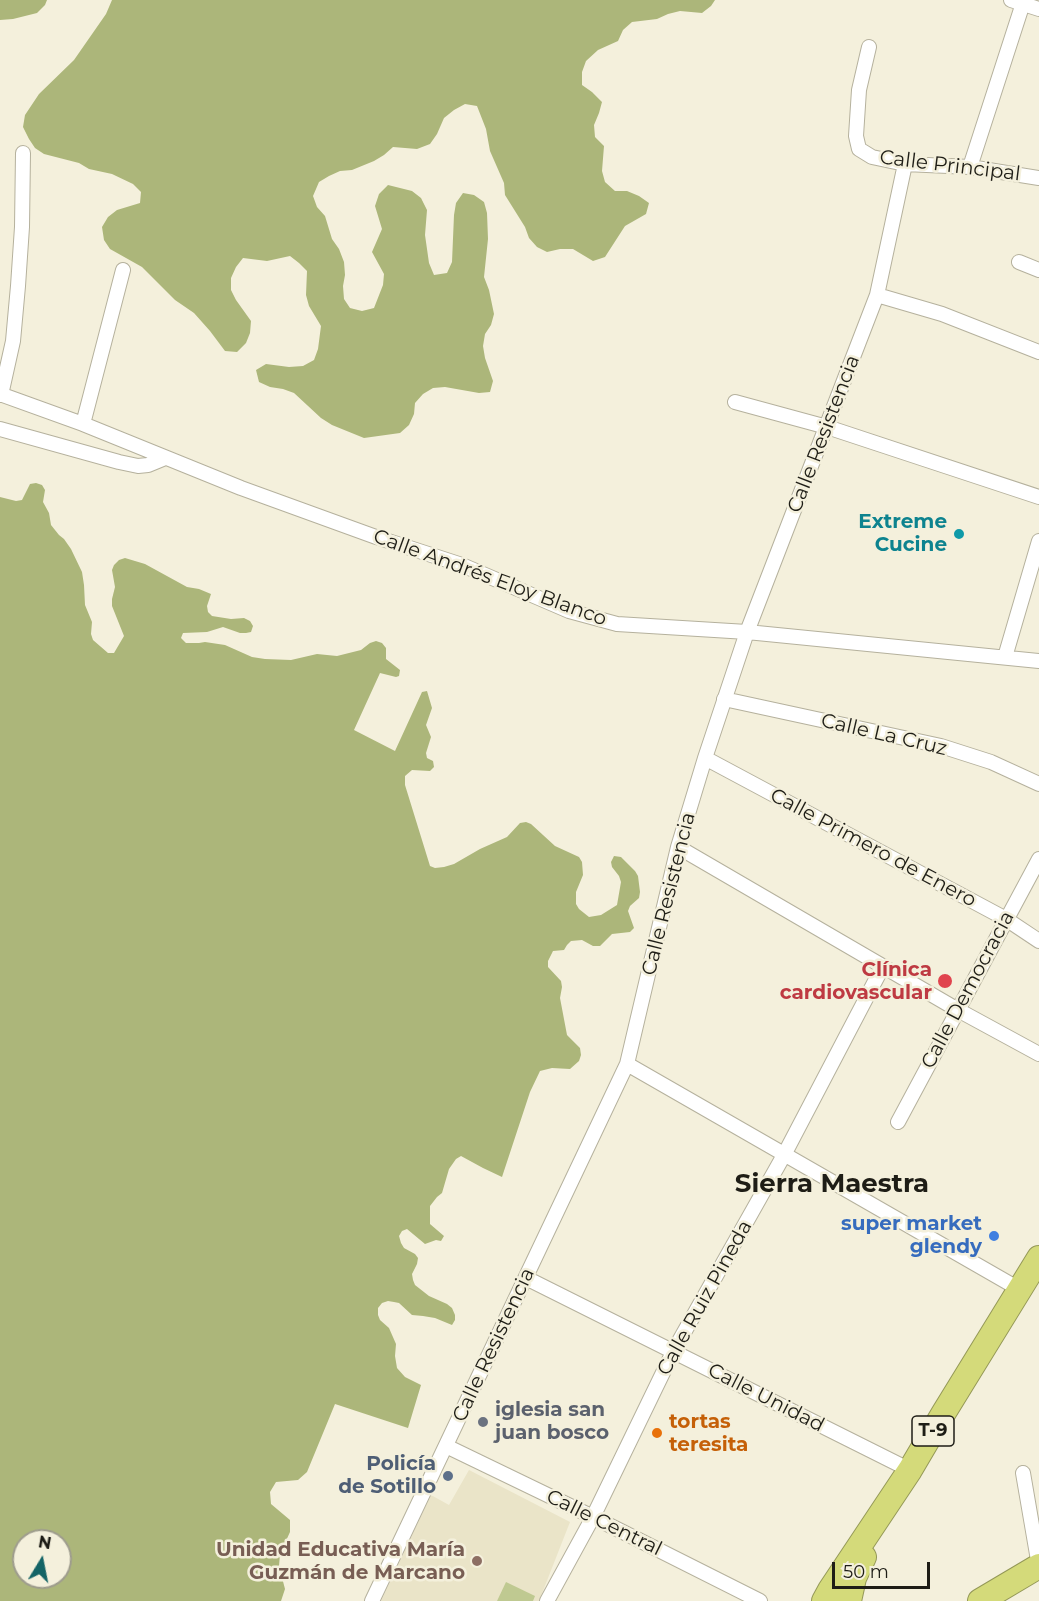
<!DOCTYPE html>
<html>
<head>
<meta charset="utf-8">
<style>
  body { margin:0 }
  #map { position:relative; width:1039px; height:1601px; overflow:hidden; background:#f4f0dc; font-family:Montserrat,sans-serif }
  canvas { display:block }
  .north { position:absolute; left:12px; top:1529px; width:60px; height:60px; box-sizing:border-box; background:#f4f0dc; border:2px solid #9e9c8d; border-radius:50%; rotate:10deg; font-size:16px; font-weight:700; line-height:24px; text-align:center; color:#1e1d16 }
  .north::after { content:''; display:block; margin:auto; width:21px; height:27px; background:#146466; clip-path:polygon(50% 0,100% 100%,50% 72%,0 100%) }
  .scale { position:absolute; left:832px; top:1562px; width:98px; height:27px; box-sizing:border-box; border:3px solid #1e1d16; border-top:0; padding-left:8px; font-size:18px; line-height:21px; white-space:nowrap; color:#1e1d16; -webkit-text-stroke:4px #f4f0dc; paint-order:stroke }
</style>
</head>
<body>
<div id="map">
<canvas width="1039" height="1601"></canvas>
<div class="north">N</div>
<div class="scale">50 m</div>
</div>
<script>
const ctx = document.querySelector('canvas').getContext('2d');
ctx.lineJoin = 'round';
function fill(path, color) {
  ctx.fillStyle = color;
  ctx.fill(path, 'evenodd');
}
function shape(rows) {
  const path = new Path2D();
  for (const r of rows) {
    path.moveTo(r[0], r[1]);
    for (let i = 2; i < r.length; i += 2) path.lineTo(r[i], r[i + 1]);
  }
  return path;
}
function stroke(path, color, width, dash) {
  ctx.strokeStyle = color;
  ctx.lineWidth = width;
  ctx.lineCap = dash ? 'butt' : 'round';
  ctx.setLineDash(dash || []);
  ctx.stroke(path);
}
function label(font, color, halo, rows, align = 'center') {
  ctx.font = font + ' Montserrat,sans-serif';
  ctx.lineWidth = 5;
  ctx.setLineDash([]);
  ctx.textBaseline = 'middle';
  ctx.strokeStyle = halo;
  ctx.fillStyle = color;
  for (const [text, x, y, turn = 0] of rows) {
    ctx.save();
    ctx.translate(x, y);
    ctx.rotate((+turn || 0) * Math.PI / 180);
    ctx.textAlign = isNaN(turn) ? turn : align;
    if (halo) ctx.strokeText(text, 0, 0);
    ctx.fillText(text, 0, 0);
    ctx.restore();
  }
}
const built = shape([
  [469,1470,570,1522,539,1601,381,1601,431,1495,449,1505]
]);
const green = shape([
  [506,1582,535,1596,533,1601,497,1601]
]);
const forest = shape([
  [0,0,47,0,45,5,37,13,13,19,0,20],
  [112,0,715,0,711,6,702,13,680,11,668,14,657,19,632,22,623,30,618,41,598,50,586,61,582,72,582,85,592,92,602,102,599,113,594,125,595,137,604,146,602,171,605,182,615,191,627,191,639,196,649,203,646,214,625,226,605,257,593,261,573,249,560,249,547,252,537,247,529,238,525,227,505,195,504,183,490,151,486,129,477,106,465,104,454,110,444,118,437,134,430,144,417,149,393,147,384,155,374,161,352,170,340,171,329,176,319,182,313,196,317,207,325,216,332,239,339,249,344,262,345,275,343,286,344,299,350,308,362,311,374,308,383,285,384,274,372,252,382,229,375,206,379,194,388,185,412,191,421,198,427,210,425,235,429,263,434,275,447,273,452,262,454,215,456,203,463,193,474,195,484,202,487,213,488,239,484,277,489,290,494,314,491,325,485,334,483,346,485,358,493,381,490,392,479,393,445,387,433,388,423,394,415,403,414,414,409,425,400,433,364,438,332,425,321,418,294,393,283,389,270,387,259,382,256,370,266,364,289,367,303,366,314,360,318,349,321,326,309,306,306,295,307,271,299,263,290,256,267,261,243,258,236,267,231,278,231,290,236,300,251,321,250,333,246,343,237,352,225,351,210,331,194,313,175,300,142,267,110,249,104,240,102,227,108,217,117,210,140,203,141,192,133,184,112,174,89,169,79,163,44,154,35,148,29,139,23,127,25,115,39,94,74,60,106,14],
  [36,483,42,485,45,490,43,502,49,513,51,525,59,535,64,539,71,549,82,572,84,585,85,605,92,622,91,634,93,640,108,653,114,653,124,636,112,606,112,599,115,587,112,570,114,565,119,560,125,558,145,564,187,587,199,589,211,594,207,606,208,612,212,616,231,619,244,618,250,621,253,626,251,632,246,633,240,633,223,627,207,632,183,633,181,638,186,643,199,643,205,642,225,645,252,657,265,659,291,660,317,654,337,656,361,650,370,643,376,641,382,643,386,648,386,659,400,670,399,676,396,677,380,673,354,730,395,751,422,692,427,691,432,708,426,725,431,737,426,753,427,758,433,761,434,767,430,771,412,770,405,776,405,785,430,866,435,868,444,867,454,864,480,849,507,837,520,823,526,822,531,824,555,846,579,857,582,862,583,875,576,892,576,904,579,909,589,917,601,915,617,905,621,882,619,876,612,867,611,862,614,856,621,857,635,871,638,876,640,892,639,898,630,906,628,911,634,928,630,932,612,934,600,946,593,946,582,940,571,941,567,945,564,950,553,951,548,961,548,967,561,981,562,987,560,998,567,1035,580,1048,581,1055,579,1061,570,1069,552,1068,540,1071,530,1092,502,1177,483,1168,461,1156,456,1159,449,1169,442,1193,437,1197,430,1206,430,1224,444,1236,441,1241,436,1240,425,1244,407,1229,402,1231,399,1236,401,1243,404,1248,415,1254,418,1258,417,1264,412,1274,413,1280,415,1285,429,1296,447,1304,452,1308,455,1315,455,1320,452,1325,435,1318,423,1316,412,1315,399,1303,394,1302,388,1301,382,1303,378,1308,378,1315,380,1320,389,1328,396,1344,395,1356,397,1368,405,1377,421,1385,408,1428,335,1404,307,1472,298,1480,276,1482,270,1492,271,1504,290,1520,290,1532,280,1554,279,1566,285,1589,281,1601,0,1601,0,497,16,501,22,500,30,484],
  [24,1541,60,1541,60,1577,24,1577]
]);
const street = shape([
  [1011,0,1039,9],
  [869,47,859,90,856,136,859,149,872,157,905,164,970,167,1039,178],
  [970,167,1024,0],
  [1019,262,1039,270],
  [877,295,942,314,1039,352],
  [0,394,83,424,241,488,376,537,462,565,569,611,617,624,747,632,1039,661],
  [1,395,13,341,18,286,22,227,23,153],
  [735,402,827,427,1039,497],
  [83,424,123,270],
  [0,429,119,462,138,466,148,465,165,458],
  [1005,657,1039,541],
  [724,699,941,746,991,762,1039,784],
  [705,758,1006,919,1039,941],
  [678,847,958,1010,1039,1054],
  [627,1064,1019,1289],
  [898,1122,1039,859],
  [526,1278,910,1470],
  [446,1446,593,1517,760,1601],
  [1023,1473,1039,1566],
  [372,1601,627,1064,678,847,705,758,747,632,877,295,905,164],
  [547,1601,593,1517,673,1352,784,1155,883,966]
]);
const highway = shape([
  [824,1601,830,1590,910,1470,943,1414,1039,1258],
  [849,1601,854,1578,864,1557],
  [980,1601,1039,1566]
]);
const markers = [
  [959,534,6,"#0f9aa8"],
  [945,981,8,"#e0444e"],
  [994,1236,6,"#3f7fe0"],
  [483,1422,6,"#6b7280"],
  [657,1433,6,"#e8710a"],
  [448,1476,6,"#5c6f8a"],
  [477,1561,6,"#8d6e63"]
];
const shields = [
  [933,1431,42]
];
const shieldNames = [
  ["T-9",933,1431]
];
const streetNames = [
  ["Calle Principal",950,166,7],
  ["Calle Resistencia",824,434,-69],
  ["Calle Andrés Eloy Blanco",490,578,20],
  ["Calle La Cruz",884,735,13],
  ["Calle Primero de Enero",873,848,28],
  ["Calle Resistencia",669,894,-76],
  ["Calle Democracia",968,990,-62],
  ["Calle Ruiz Pineda",705,1298,-61],
  ["Calle Resistencia",494,1345,-65],
  ["Calle Unidad",766,1398,27],
  ["Calle Central",604,1523,26]
];
const cultureNames = [
  ["Extreme",947,522],
  ["Cucine",947,545]
];
const healthNames = [
  ["Clínica",932,970],
  ["cardiovascular",932,993]
];
const shopNames = [
  ["super market",982,1224],
  ["glendy",982,1247]
];
const worshipNames = [
  ["iglesia san",495,1410],
  ["juan bosco",495,1433]
];
const foodNames = [
  ["tortas",669,1422],
  ["teresita",669,1445]
];
const serviceNames = [
  ["Policía",436,1464],
  ["de Sotillo",436,1487]
];
const educationNames = [
  ["Unidad Educativa María",465,1550],
  ["Guzmán de Marcano",465,1573]
];
const districtNames = [
  ["Sierra Maestra",832,1184]
];
fill(built, '#eae4c8');
fill(green, '#bfc991');
fill(forest, '#acb67a');
stroke(street, '#b5b19d', 16);
stroke(highway, '#949857', 26);
stroke(street, '#fff', 14);
stroke(highway, '#d4da7a', 24);
for (const [x, y, r, color] of markers) {
  const dot = new Path2D();
  dot.arc(x, y, r, 0, 2 * Math.PI);
  ctx.fillStyle = color;
  ctx.fill(dot);
  stroke(dot, '#f4f0dc', 2);
}
for (const [x, y, w] of shields) {
  const box = new Path2D();
  box.roundRect(x - w / 2, y - 15, w, 30, 4.5);
  ctx.fillStyle = '#f4f0dc';
  ctx.fill(box);
  stroke(box, '#1e1d16', 1.5);
}
label('bold 18px', '#1e1d16', null, shieldNames);
label('20px', '#1e1d16', '#f4f0dc', streetNames);
label('bold 20px', '#0d838f', '#f4f0dc', cultureNames, 'right');
label('bold 20px', '#be3a42', '#f4f0dc', healthNames, 'right');
label('bold 20px', '#366cbe', '#f4f0dc', shopNames, 'right');
label('bold 20px', '#5b616d', '#f4f0dc', worshipNames, 'left');
label('bold 20px', '#c56008', '#f4f0dc', foodNames, 'left');
label('bold 20px', '#4e5e75', '#f4f0dc', serviceNames, 'right');
label('bold 20px', '#785e54', '#f4f0dc', educationNames, 'right');
label('bold 26px', '#1e1d16', '#f4f0dc', districtNames);
</script>
</body>
</html>
